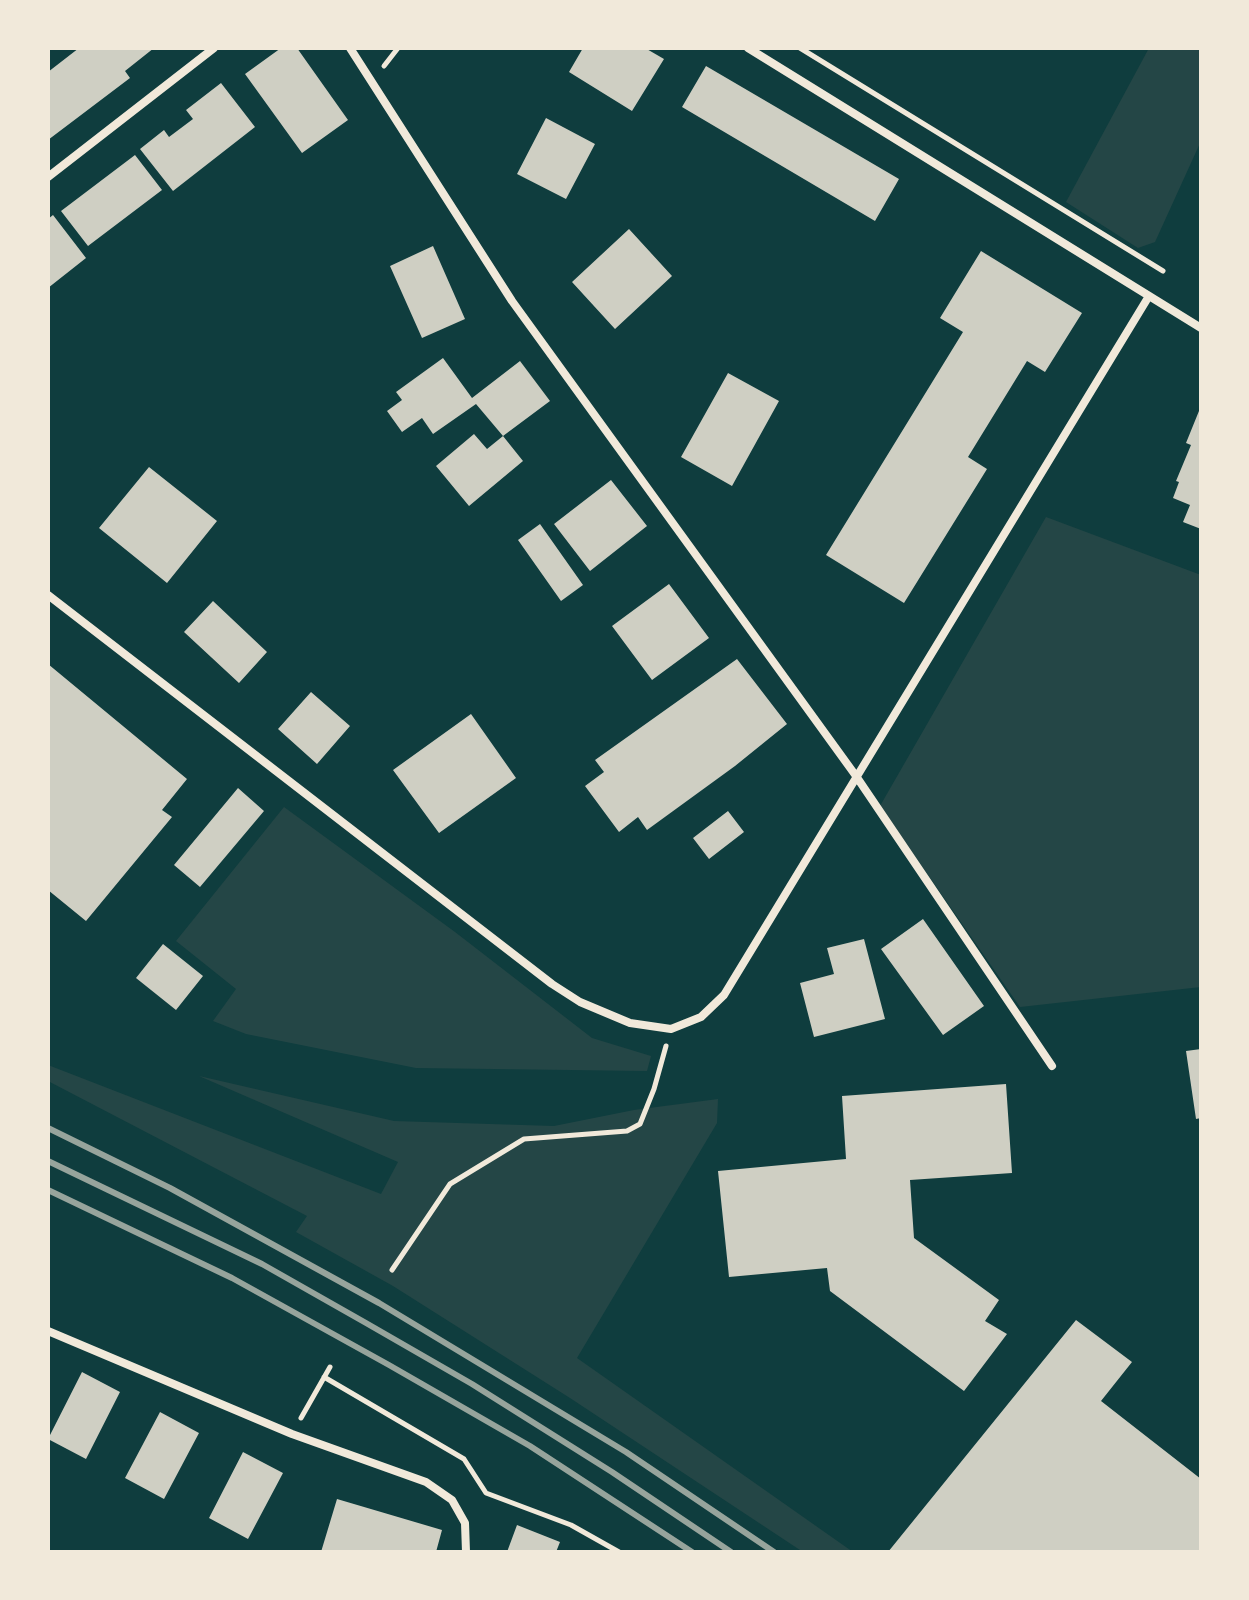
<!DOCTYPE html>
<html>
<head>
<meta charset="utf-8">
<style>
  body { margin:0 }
  #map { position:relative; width:1249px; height:1600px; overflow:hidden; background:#0f3d3e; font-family:"Space Grotesk",sans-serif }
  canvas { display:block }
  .frame { position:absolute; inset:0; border:50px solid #f1e9da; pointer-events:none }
</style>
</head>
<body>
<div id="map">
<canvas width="1249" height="1600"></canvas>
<div class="frame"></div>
</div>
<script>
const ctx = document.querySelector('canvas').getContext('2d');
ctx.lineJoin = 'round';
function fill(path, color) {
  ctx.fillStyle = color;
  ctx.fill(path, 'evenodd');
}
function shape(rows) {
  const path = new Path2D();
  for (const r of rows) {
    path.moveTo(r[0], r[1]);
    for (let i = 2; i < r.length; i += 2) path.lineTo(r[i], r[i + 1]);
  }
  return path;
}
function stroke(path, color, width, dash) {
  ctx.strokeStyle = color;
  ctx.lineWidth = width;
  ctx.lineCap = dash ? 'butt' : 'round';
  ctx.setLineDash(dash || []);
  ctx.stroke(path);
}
const green = shape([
  [1149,48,1201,48,1201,141,1155,242,1138,248,1066,202],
  [1046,517,1201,575,1201,987,1020,1007,880,806],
  [284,807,455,932,592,1038,651,1056,647,1071,416,1068,246,1034,213,1021,236,989,176,941],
  [48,1065,381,1194,398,1162,199,1076,394,1121,554,1126,634,1110,718,1099,717,1123,577,1358,853,1552,803,1552,570,1398,393,1286,296,1232,307,1216,48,1081]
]);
const building = shape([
  [79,48,154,48,125,71,130,78,48,140,48,72],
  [281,48,297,48,348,120,302,153,245,74],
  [583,48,645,48,664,59,632,111,569,72],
  [706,66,899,179,875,221,682,107],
  [221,83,255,127,173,191,140,149,164,130,169,137,193,119,186,110],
  [546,118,595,144,566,199,517,174],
  [135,155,162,190,88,246,61,211],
  [53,215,86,258,48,288,48,219],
  [629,229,672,276,615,329,572,282],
  [433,246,465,319,422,338,390,266],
  [981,251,1082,313,1045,372,1027,361,968,457,987,469,904,603,826,555,963,332,940,318],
  [443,358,472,398,520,361,550,401,503,436,476,404,433,434,422,418,402,432,387,411,402,400,396,392],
  [728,373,779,401,732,486,681,457],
  [1201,406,1201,529,1183,522,1190,505,1173,498,1179,482,1176,481,1191,445,1186,443],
  [474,434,487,449,503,436,523,461,469,506,436,466],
  [149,467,217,521,167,583,99,528],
  [611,480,647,526,590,571,554,524],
  [540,524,583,585,561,601,518,540],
  [669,584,709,638,652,680,612,626],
  [213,601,267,652,239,683,184,632],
  [737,659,787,724,735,766,647,830,638,817,619,832,585,786,604,772,595,760],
  [48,664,187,779,162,810,172,817,86,921,48,890],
  [311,692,350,726,317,764,278,729],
  [471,714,516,778,439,833,393,770],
  [238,788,264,811,200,887,174,865],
  [728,811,744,832,709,859,693,838],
  [923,919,984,1006,943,1035,881,949],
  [864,939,885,1019,814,1037,800,983,834,974,827,948],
  [163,944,203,976,176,1010,136,978],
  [1201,1049,1201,1118,1196,1119,1186,1051],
  [1006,1084,1012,1173,910,1180,914,1238,999,1300,985,1321,1007,1334,964,1391,830,1291,827,1268,729,1277,718,1171,846,1159,842,1096],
  [1076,1320,1132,1362,1101,1401,1201,1479,1201,1552,888,1552],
  [82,1372,120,1392,86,1459,48,1439],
  [160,1412,199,1433,164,1499,125,1478],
  [243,1452,283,1473,248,1539,209,1518],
  [337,1499,442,1530,436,1552,321,1552],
  [517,1525,560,1542,556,1552,507,1552]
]);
const path = shape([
  [800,48,1163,271],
  [384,66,398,48],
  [392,1270,450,1184,524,1139,627,1131,640,1124,654,1089,666,1046],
  [324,1377,464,1459,486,1493,571,1525,619,1552],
  [301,1418,330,1367]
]);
const minor = shape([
  [350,48,512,301,856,776,1052,1066],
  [748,48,1201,328],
  [48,177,214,48],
  [48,595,552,984,580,1002,630,1023,671,1029,701,1017,724,995,1149,296],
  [48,1331,292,1434,426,1482,452,1500,465,1523,466,1552]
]);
const rail = shape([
  [48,1128,170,1188,379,1303,626,1452,774,1552],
  [48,1161,262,1264,366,1323,472,1384,612,1472,731,1552],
  [48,1190,232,1278,389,1365,530,1446,692,1552]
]);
fill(green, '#244646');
fill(building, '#cfcfc3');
stroke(path, '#f1e9da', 5);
stroke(minor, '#f1e9da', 8);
stroke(rail, '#97a49c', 6);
</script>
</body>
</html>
